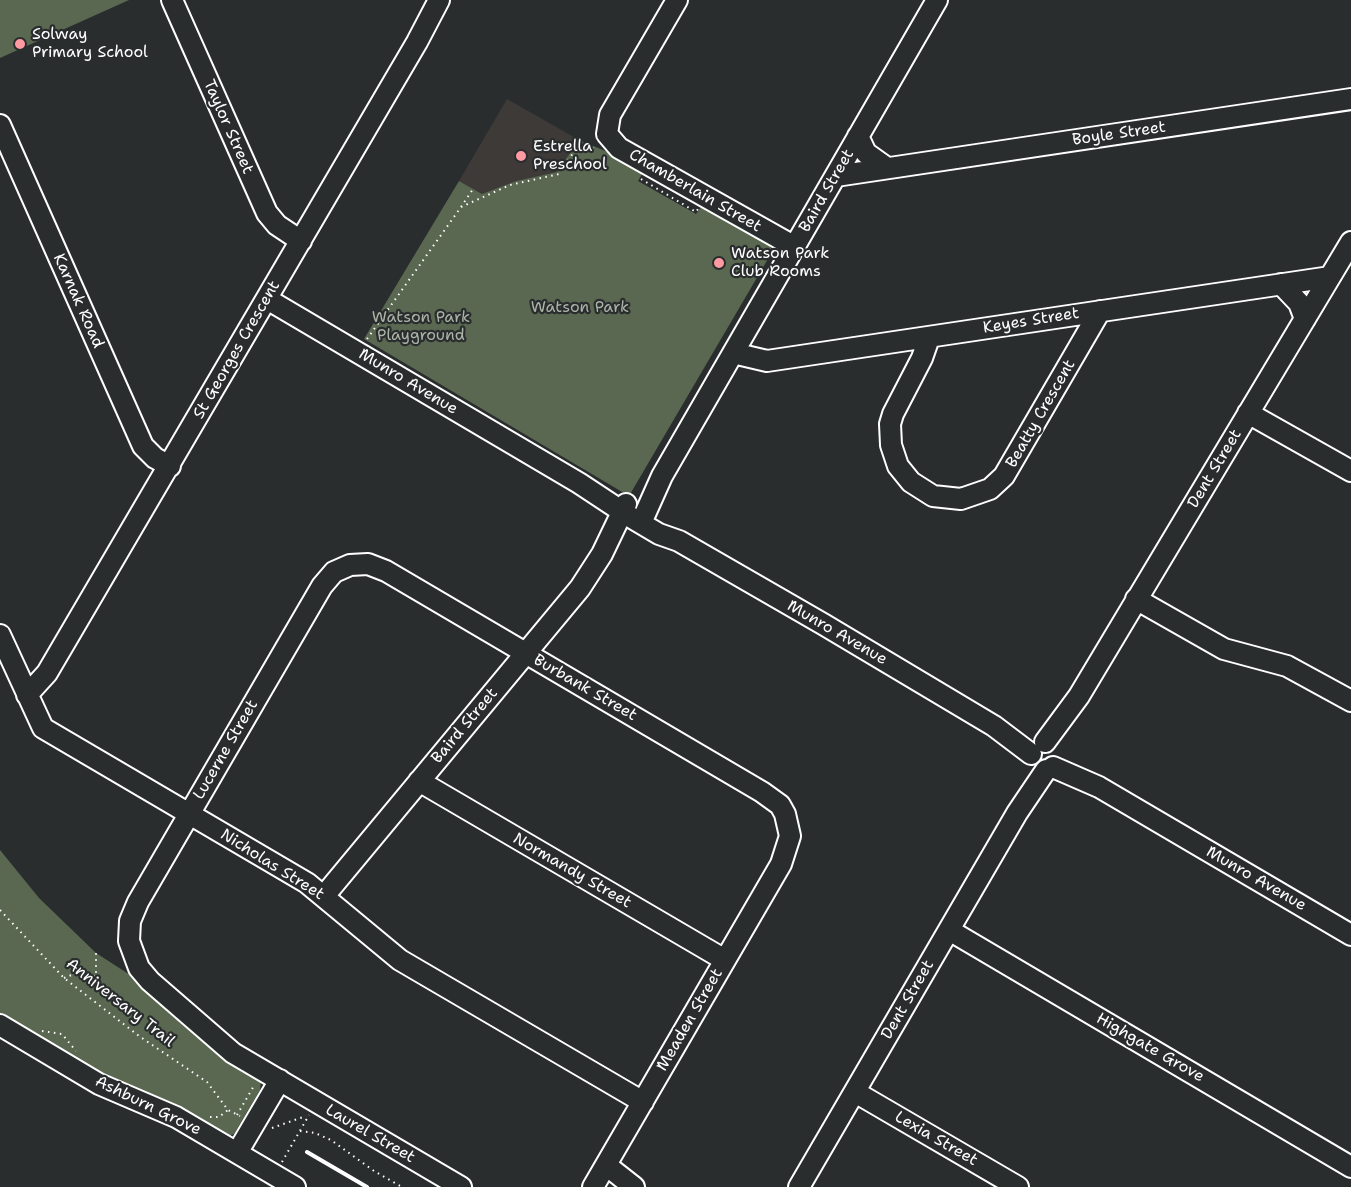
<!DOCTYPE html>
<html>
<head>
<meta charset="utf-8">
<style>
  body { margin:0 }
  canvas { display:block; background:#2a2d2e }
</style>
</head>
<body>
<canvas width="1351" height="1187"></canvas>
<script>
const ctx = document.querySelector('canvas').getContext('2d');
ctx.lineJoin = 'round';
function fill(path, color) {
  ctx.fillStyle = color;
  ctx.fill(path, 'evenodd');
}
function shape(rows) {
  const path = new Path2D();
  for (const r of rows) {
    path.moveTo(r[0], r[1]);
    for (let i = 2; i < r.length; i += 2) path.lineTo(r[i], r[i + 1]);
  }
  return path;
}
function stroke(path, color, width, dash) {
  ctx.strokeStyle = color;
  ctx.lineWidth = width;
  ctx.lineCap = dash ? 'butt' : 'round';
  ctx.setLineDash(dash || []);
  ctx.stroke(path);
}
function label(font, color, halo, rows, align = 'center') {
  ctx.font = font + ' "Shantell Sans",sans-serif';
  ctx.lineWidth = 4.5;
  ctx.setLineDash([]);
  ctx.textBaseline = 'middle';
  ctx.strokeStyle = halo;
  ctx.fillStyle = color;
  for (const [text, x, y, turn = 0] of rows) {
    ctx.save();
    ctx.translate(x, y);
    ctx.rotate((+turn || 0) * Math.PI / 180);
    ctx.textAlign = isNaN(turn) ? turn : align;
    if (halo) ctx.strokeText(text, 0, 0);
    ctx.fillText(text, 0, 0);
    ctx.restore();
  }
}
const built = shape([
  [507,99,579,140,557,172,516,181,482,194,459,181]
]);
const green = shape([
  [0,0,129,0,0,58],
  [579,140,610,153,643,172,638,181,696,214,702,206,770,245,772,252,629,496,364,339,459,181,482,194,516,181,557,172],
  [0,850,39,898,96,953,141,982,261,1081,260,1090,234,1134,226,1137,118,1085,0,1018]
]);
const path = shape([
  [641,179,696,212,698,209],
  [461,207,473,189],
  [367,339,461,207,510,185,559,174,575,150,598,148],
  [0,910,64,978,139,1036,207,1082,228,1110,240,1116],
  [64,978,74,974,96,976,96,953],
  [42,1031,62,1034,76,1051],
  [237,1115,255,1084],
  [210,1117,219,1117,228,1110],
  [272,1128,306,1116],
  [300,1131,315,1133,331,1140,374,1171,402,1187],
  [282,1162,309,1115]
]);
const minor = shape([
  [172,0,267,213,277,225,301,241],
  [677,0,610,115,607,134,619,148,795,247],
  [0,125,143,446,155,458,170,466],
  [858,136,866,153,887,168],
  [836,176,1351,99],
  [1281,284,1299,303,1305,319],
  [267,299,579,483,632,518,659,534,679,541,823,624,994,726,1031,754],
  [929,338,922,358,893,414,890,424,891,445,898,466,911,482,933,496,961,499,990,489,1004,476,1100,311],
  [733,353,767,361,1330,277],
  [1248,413,1351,471],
  [641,523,662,476,937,0],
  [1136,599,1224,649,1287,666,1351,701],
  [0,635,43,728,307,883,400,960,643,1102],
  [27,695,47,673,417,42,439,0],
  [1045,742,1079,696,1351,242],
  [1053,767,1099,787,1351,935],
  [419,781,725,960],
  [324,896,580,588,602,554,626,504],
  [949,930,1351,1167],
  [0,1025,99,1084,176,1117,295,1187],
  [855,1092,1018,1187],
  [237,1153,280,1080],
  [606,1165,634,1187],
  [461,1187,233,1053,150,981,139,968,129,941,130,921,138,902,322,586,334,572,350,565,368,564,386,571,762,792,780,805,785,814,790,836,781,864,593,1187],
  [799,1187,1017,813,1046,770]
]);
const rail = shape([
  [307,1152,367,1187]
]);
const markers = [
  [20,44,6,"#ff9aa2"],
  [521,156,6,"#ff9aa2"],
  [719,263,6,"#ff9aa2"]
];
const poiNames = [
  ["Solway",32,35],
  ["Primary School",32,53],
  ["Estrella",533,147],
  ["Preschool",533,165],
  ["Watson Park",731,254],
  ["Club Rooms",731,272]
];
const streetNames = [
  ["Taylor Street",228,127,66],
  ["Boyle Street",1119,134,-8],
  ["Chamberlain Street",695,191,30],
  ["Baird Street",827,191,-60],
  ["Karnak Road",78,301,66],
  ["Keyes Street",1031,321,-9],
  ["St Georges Crescent",237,350,-60],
  ["Munro Avenue",408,382,31],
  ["Beatty Crescent",1041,414,-60],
  ["Dent Street",1215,469,-59],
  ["Munro Avenue",837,633,30],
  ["Burbank Street",585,688,30],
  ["Baird Street",465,726,-50],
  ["Lucerne Street",226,750,-60],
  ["Nicholas Street",272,865,32],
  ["Normandy Street",572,871,30],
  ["Munro Avenue",1256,879,30],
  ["Dent Street",908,1000,-60],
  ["Anniversary Trail",120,1003,38],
  ["Meaden Street",690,1020,-60],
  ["Highgate Grove",1150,1048,30],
  ["Ashburn Grove",148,1106,26],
  ["Laurel Street",370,1134,30],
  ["Lexia Street",936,1139,30]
];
const parkNames = [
  ["Watson Park",580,308],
  ["Watson Park",421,318],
  ["Playground",421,336]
];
fill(built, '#3d3a38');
fill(green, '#5a6851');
stroke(minor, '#fff', 24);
stroke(path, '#fff', 2, [1.5, 4.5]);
stroke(minor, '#2a2d2e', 20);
stroke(rail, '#fff', 4);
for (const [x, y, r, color] of markers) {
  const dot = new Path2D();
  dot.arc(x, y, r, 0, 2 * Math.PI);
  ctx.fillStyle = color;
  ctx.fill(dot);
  stroke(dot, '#2a2d2e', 2);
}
label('16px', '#fff', '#2a2d2e', poiNames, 'left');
label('16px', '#fff', '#2a2d2e', streetNames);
label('16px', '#acb4a8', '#2a2d2e', parkNames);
</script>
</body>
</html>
